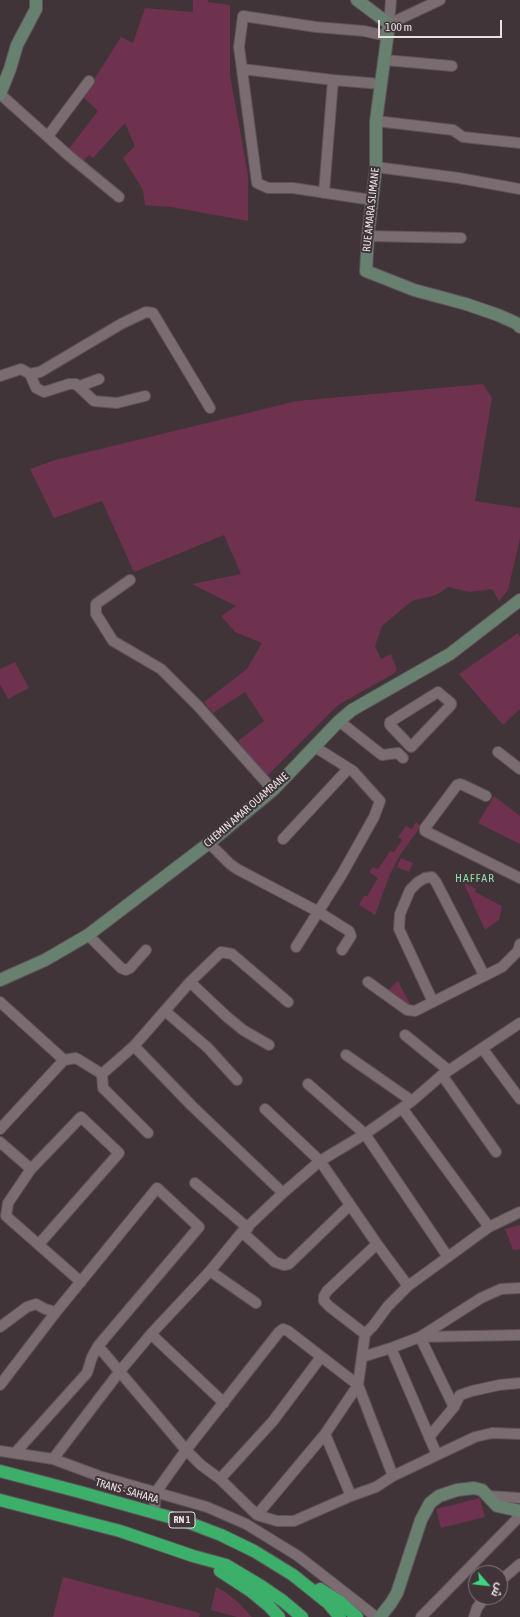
<!DOCTYPE html>
<html>
<head>
<meta charset="utf-8">
<style>
  body { margin:0 }
  #map { position:relative; width:520px; height:1617px; overflow:hidden; background:#403439; font-family:"Asap Condensed",Cairo,sans-serif }
  canvas { display:block }
  .north { position:absolute; left:468px; top:1565px; width:40px; height:40px; box-sizing:border-box; background:#403439; border:1px solid #83797d; border-radius:50%; rotate:118deg; font-size:11px; font-weight:700; line-height:16px; text-align:center; color:#e8e0e3 }
  .north::after { content:''; display:block; margin:auto; width:14px; height:18px; background:#3bd77e; clip-path:polygon(50% 0,100% 100%,50% 72%,0 100%) }
  .scale { position:absolute; left:378px; top:20px; width:124px; height:18px; box-sizing:border-box; border:2px solid #e8e0e3; border-top:0; padding-left:5px; font-size:12px; line-height:14px; white-space:nowrap; color:#e8e0e3; -webkit-text-stroke:3px #403439; paint-order:stroke }
</style>
</head>
<body>
<div id="map">
<canvas width="520" height="1617"></canvas>
<div class="north">ش</div>
<div class="scale">100 m</div>
</div>
<script>
const ctx = document.querySelector('canvas').getContext('2d');
ctx.lineJoin = 'round';
function fill(path, color) {
  ctx.fillStyle = color;
  ctx.fill(path, 'evenodd');
}
function shape(rows) {
  const path = new Path2D();
  for (const r of rows) {
    path.moveTo(r[0], r[1]);
    for (let i = 2; i < r.length; i += 2) path.lineTo(r[i], r[i + 1]);
  }
  return path;
}
function stroke(path, color, width, dash) {
  ctx.strokeStyle = color;
  ctx.lineWidth = width;
  ctx.lineCap = dash ? 'butt' : 'round';
  ctx.setLineDash(dash || []);
  ctx.stroke(path);
}
function label(font, color, halo, rows, align = 'center') {
  ctx.font = font + ' "Asap Condensed",sans-serif';
  ctx.lineWidth = 4;
  ctx.setLineDash([]);
  ctx.textBaseline = 'middle';
  ctx.strokeStyle = halo;
  ctx.fillStyle = color;
  for (const [text, x, y, turn = 0] of rows) {
    ctx.save();
    ctx.translate(x, y);
    ctx.rotate((+turn || 0) * Math.PI / 180);
    ctx.textAlign = isNaN(turn) ? turn : align;
    if (halo) ctx.strokeText(text, 0, 0);
    ctx.fillText(text, 0, 0);
    ctx.restore();
  }
}
const green = shape([
  [193,0,208,0,208,2,230,5,230,75,248,175,248,221,171,207,145,205,143,190,123,158,135,146,125,123,93,158,89,155,81,163,67,151,98,111,83,97,121,37,133,43,145,8,193,12],
  [483,384,492,398,475,501,520,508,520,538,508,590,499,601,492,589,470,592,448,587,436,595,412,601,382,626,375,646,381,659,391,654,397,670,393,674,338,705,265,778,238,741,264,721,245,692,213,713,204,702,247,669,262,643,235,632,221,616,236,606,192,584,241,574,224,535,134,572,102,501,54,518,30,469,55,460,297,401],
  [518,633,520,637,520,709,503,725,459,674],
  [15,662,29,688,8,699,0,684,0,669],
  [494,796,520,816,520,844,478,823],
  [416,822,421,826,400,855,390,874,375,915,359,905,364,896,367,896,378,878,369,872,373,867,378,869,390,851,394,852,402,840,398,837,406,826,412,829],
  [401,858,413,863,409,872,397,867],
  [465,883,476,889,475,892,502,906,499,920,485,930,469,895,465,886],
  [398,981,411,1006,387,991],
  [520,1225,520,1249,513,1250,505,1229],
  [480,1498,485,1517,441,1528,436,1509],
  [63,1577,200,1613,199,1617,53,1617],
  [216,1587,225,1592,238,1602,252,1617,237,1617,211,1610]
]);
const street = shape([
  [391,0,389,24,440,0],
  [385,60,452,66],
  [242,69,333,80],
  [0,94,68,155,119,197],
  [376,121,453,130,463,137,520,143],
  [48,136,89,81],
  [376,167,459,178,520,189],
  [324,193,333,80,381,84],
  [372,200,293,188,268,188,257,183,239,47,243,16,316,27,364,31,387,36],
  [368,236,461,238],
  [30,374,36,388,44,392,69,384,76,384,94,401,117,403,145,396],
  [0,376,21,369,30,374,40,372,121,324,146,312,153,313,210,408],
  [80,386,99,379],
  [130,580,96,604,96,614,113,641,161,669,198,706,273,790],
  [438,692,451,703,451,705,411,747,390,725,390,722,438,692],
  [339,721,382,755,398,753,403,758],
  [498,752,520,769],
  [486,796,463,785,460,784,457,785,425,828,425,831,520,878],
  [283,839,348,769],
  [209,843,230,864,237,869,317,911,349,931,351,936,342,950],
  [88,935,121,968,126,970,130,968,146,950],
  [296,947,342,874,374,817,380,801,353,771,315,747],
  [190,982,226,1016,243,1030,269,1045],
  [368,982,407,1010,415,1011,502,967,518,951,520,944],
  [0,1002,64,1060,0,1129],
  [433,1002,399,929,400,914,410,890,418,882,425,878,432,877,436,882,484,975],
  [165,1011,208,1048,237,1080],
  [405,1035,448,1070],
  [134,1046,192,1106,283,1193],
  [482,1048,520,1099],
  [346,1055,412,1101],
  [64,1060,76,1058,102,1074,103,1088,148,1133],
  [102,1074,134,1046,190,982,221,952,232,954,288,1002],
  [442,1075,496,1152],
  [308,1084,365,1134,448,1257],
  [402,1108,489,1227],
  [265,1109,320,1161,377,1244,408,1286],
  [0,1142,31,1169],
  [195,1183,248,1228],
  [242,1232,275,1262,284,1265,289,1264,350,1205],
  [39,1244,119,1153,81,1117,31,1169,8,1203,6,1216,81,1282],
  [210,1271,256,1303],
  [0,1327,27,1307,36,1304,45,1309,56,1312,0,1385],
  [151,1334,224,1403],
  [365,1334,330,1307,324,1301,324,1296,327,1291,377,1244],
  [98,1346,186,1450,201,1465,220,1479,257,1515,325,1434,358,1385,365,1334,373,1326,388,1306,408,1286,489,1227,520,1212],
  [391,1348,420,1337,481,1298,501,1289,520,1288],
  [454,1407,420,1337,520,1335],
  [325,1434,351,1496],
  [429,1437,454,1407,460,1395,472,1391,499,1385,520,1383],
  [0,1451,53,1459,99,1476,207,1507,246,1524,298,1556,376,1617],
  [15,1453,87,1373,92,1357,98,1346,199,1227,157,1188,56,1312],
  [437,1455,475,1437,492,1433,520,1434],
  [53,1459,120,1371,151,1334,210,1271,242,1232,283,1193,320,1161,365,1134,412,1101,442,1075,520,1023],
  [220,1479,273,1421,321,1357],
  [489,1496,520,1498],
  [154,1512,156,1492,186,1450,279,1332,283,1329,288,1331,358,1385,393,1476],
  [257,1515,277,1521,294,1521,351,1496,376,1487,393,1476,437,1455,391,1348,362,1357],
  [500,1581,520,1564],
  [421,1617,517,1519,517,1515,520,1513],
  [474,1617,477,1608,485,1597]
]);
const secondary = shape([
  [357,0,389,24,376,121,376,167,368,236,366,271,414,290,466,304,498,315,516,323,520,327],
  [0,94,10,69,17,45,36,9,36,0],
  [0,980,45,960,88,935,209,843,273,790,339,721,352,710,450,654,520,600],
  [380,1617,391,1603,397,1593,421,1520,430,1503,439,1496,457,1490,474,1488,482,1490,497,1506,520,1511]
]);
const highway = shape([
  [0,1471,80,1492,187,1522,221,1535,254,1551,293,1575,328,1603,340,1617],
  [0,1500,120,1531,193,1556,226,1565,261,1586,283,1601,302,1617],
  [220,1571,252,1592,269,1606,279,1617],
  [320,1589,340,1602,357,1617]
]);
const shields = [
  [182,1520,26]
];
const shieldNames = [
  ["RN 1",182,1520]
];
const streetNames = [
  ["RUE AMARA SLIMANE",371,210,-84],
  ["CHEMIN AMAR OUAMRANE",246,810,-41],
  ["TRANS - SAHARA",127,1491,16]
];
const neighbourhoodNames = [
  ["HAFFAR",475,878]
];
fill(green, '#6e314e');
stroke(street, '#5d5257', 12);
stroke(secondary, '#5d5257', 14);
stroke(highway, '#5d5257', 14);
stroke(street, '#7a6c71', 10);
stroke(secondary, '#67806f', 12);
stroke(highway, '#3caf6a', 12);
for (const [x, y, w] of shields) {
  const box = new Path2D();
  box.roundRect(x - w / 2, y - 8, w, 16, 3);
  ctx.fillStyle = '#403439';
  ctx.fill(box);
  stroke(box, '#e8e0e3', 1);
}
label('bold 10px', '#e8e0e3', null, shieldNames);
label('11px', '#e8e0e3', '#403439', streetNames);
ctx.letterSpacing = '1px';
label('12px', '#91d8a7', '#403439', neighbourhoodNames);
ctx.letterSpacing = '0px';
</script>
</body>
</html>
